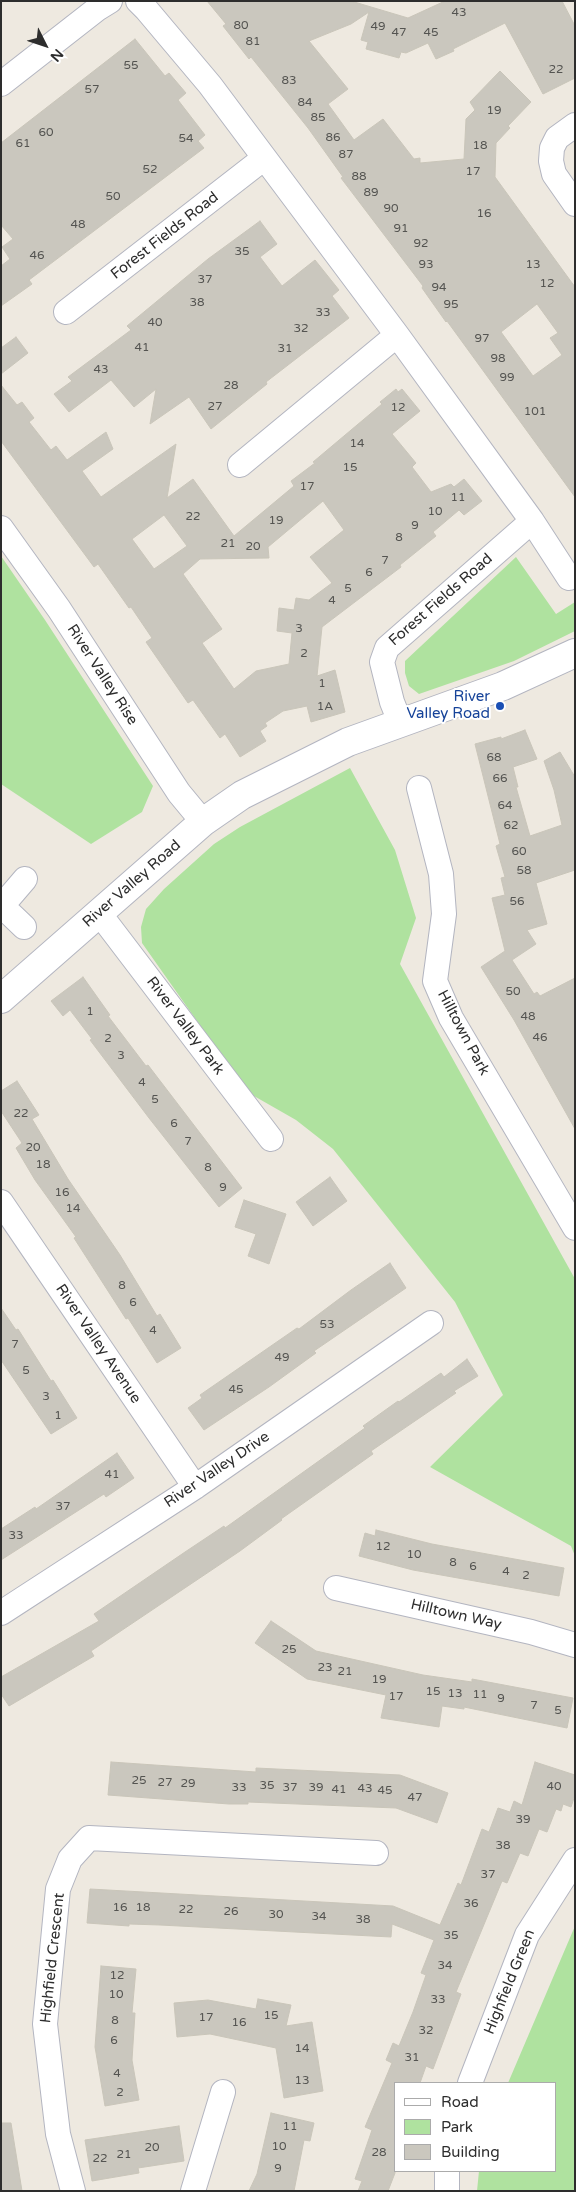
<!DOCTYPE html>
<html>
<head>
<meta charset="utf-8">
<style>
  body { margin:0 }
  #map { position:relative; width:576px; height:2192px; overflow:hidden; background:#eee9e0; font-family:"Varela Round",sans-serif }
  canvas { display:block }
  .frame { position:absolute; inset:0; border:2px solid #2d2d2d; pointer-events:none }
  .legend { position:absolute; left:394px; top:2082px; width:162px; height:90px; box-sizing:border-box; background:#fff; border:1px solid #ababab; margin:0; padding:6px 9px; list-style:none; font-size:15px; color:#2d2d2d }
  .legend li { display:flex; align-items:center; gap:10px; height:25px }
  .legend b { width:25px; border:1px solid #ababab }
  .north { position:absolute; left:20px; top:20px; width:50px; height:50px; -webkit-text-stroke:4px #fff; paint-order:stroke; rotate:131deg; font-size:14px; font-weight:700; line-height:20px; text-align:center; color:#2d2d2d }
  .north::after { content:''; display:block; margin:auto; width:18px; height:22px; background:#2d2d2d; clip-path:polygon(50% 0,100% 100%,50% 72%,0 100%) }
</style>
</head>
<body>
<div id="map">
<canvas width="576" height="2192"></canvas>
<div class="frame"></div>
<ul class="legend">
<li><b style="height:6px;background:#fff"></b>Road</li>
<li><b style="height:14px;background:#afe29f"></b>Park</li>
<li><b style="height:14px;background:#cac7be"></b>Building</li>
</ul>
<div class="north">N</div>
</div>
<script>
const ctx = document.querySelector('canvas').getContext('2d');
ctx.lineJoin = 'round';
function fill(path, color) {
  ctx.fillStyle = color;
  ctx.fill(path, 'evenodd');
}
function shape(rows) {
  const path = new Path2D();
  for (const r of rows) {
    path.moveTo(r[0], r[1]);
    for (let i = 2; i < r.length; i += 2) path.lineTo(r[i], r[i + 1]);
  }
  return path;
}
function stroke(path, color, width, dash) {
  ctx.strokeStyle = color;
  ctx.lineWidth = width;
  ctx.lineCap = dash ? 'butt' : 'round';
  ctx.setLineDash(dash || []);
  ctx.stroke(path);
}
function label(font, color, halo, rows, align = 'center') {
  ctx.font = font + ' "Varela Round",sans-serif';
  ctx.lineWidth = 4;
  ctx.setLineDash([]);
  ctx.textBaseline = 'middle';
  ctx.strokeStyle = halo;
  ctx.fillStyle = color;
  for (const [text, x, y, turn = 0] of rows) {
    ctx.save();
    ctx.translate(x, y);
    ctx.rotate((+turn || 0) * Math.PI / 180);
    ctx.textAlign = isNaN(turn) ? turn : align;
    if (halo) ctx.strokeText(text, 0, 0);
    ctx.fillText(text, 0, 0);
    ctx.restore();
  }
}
const green = shape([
  [1,556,45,620,153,786,142,812,91,844,1,784],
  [516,557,556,614,575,602,575,631,514,661,419,694,409,686,405,673,405,661],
  [350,768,395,850,416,918,400,964,575,1279,575,1556,571,1546,430,1467,503,1395,455,1302,333,1149,296,1120,247,1092,142,943,141,927,146,909,164,889,214,844,240,827],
  [575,1926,575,2191,477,2191,479,2171,555,2171,555,2083,508,2083]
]);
const building = shape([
  [207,1,351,1,408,18,445,1,562,1,575,26,575,78,543,94,505,23,453,49,454,51,436,59,428,43,406,53,401,52,399,58,366,49,368,42,361,40,369,12,351,24,309,41,348,89,328,104,354,140,383,119,414,159,420,158,420,163,464,159,466,119,475,110,470,102,500,71,531,102,508,126,510,128,496,143,495,177,575,287,575,497,447,321,446,322,422,288,423,286,341,178,343,177,308,128,251,57,249,59,223,26,226,24,207,1],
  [537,304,558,333,550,338,562,355,533,376,501,332,537,304],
  [135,39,165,76,169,73,186,93,178,100,205,135,198,141,204,148,29,280,32,284,1,306,1,266,10,259,2,247,13,239,1,225,1,143,135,39],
  [260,221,277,244,260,257,282,286,315,260,339,290,332,296,349,318,266,382,267,384,211,429,189,397,150,424,156,389,134,407,111,380,69,412,54,394,72,381,68,377,131,330,127,326,208,259,260,221],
  [16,337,28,353,1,374,1,348,16,337],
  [1,385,17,405,22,402,34,418,29,422,51,450,56,446,67,460,106,432,113,449,82,471,101,497,176,444,167,498,193,479,234,536,294,486,291,481,315,463,313,462,382,404,380,402,396,389,398,392,402,389,420,411,392,434,416,463,412,467,431,492,451,484,454,487,464,479,482,501,464,515,459,510,433,532,436,536,400,565,401,567,322,627,317,676,335,670,345,712,311,722,307,706,283,711,265,723,267,726,260,731,266,741,240,757,225,734,220,738,193,700,188,703,146,642,152,638,131,607,129,608,98,564,94,567,1,441,1,385],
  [323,501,344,530,310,557,332,583,309,600,296,598,294,610,279,608,277,631,292,633,289,664,256,671,234,689,202,643,222,629,183,574,200,559,269,558,268,547,323,501],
  [164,515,187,546,154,569,132,539,164,515],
  [525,730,537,759,513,767,518,787,516,787,530,836,562,825,554,790,544,761,560,752,575,777,575,870,536,883,547,924,527,930,536,944,512,960,534,994,537,992,540,996,575,978,575,1129,514,1020,481,967,505,951,492,898,505,895,501,878,505,877,496,846,500,844,475,744,501,737,501,739,525,730],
  [83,977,110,1015,108,1016,146,1066,148,1065,242,1188,219,1207,149,1118,90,1040,92,1039,70,1010,63,1016,51,1001,83,977],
  [17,1081,39,1115,32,1119,68,1179,120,1255,157,1316,160,1314,181,1348,157,1363,128,1318,126,1319,74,1238,76,1237,35,1180,16,1148,22,1143,1,1111,1,1091,17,1081],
  [330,1177,347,1201,313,1226,296,1202,330,1177],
  [244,1200,286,1214,269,1264,248,1256,256,1234,235,1227,244,1200],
  [390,1263,406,1288,314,1351,316,1353,269,1387,204,1430,188,1408,202,1398,200,1395,297,1328,299,1329,351,1290,390,1263],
  [1,1308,16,1330,18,1329,51,1381,53,1380,77,1418,51,1434,1,1360,1,1308],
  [467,1359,478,1376,454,1391,456,1393,371,1451,373,1454,281,1519,282,1520,240,1551,91,1651,94,1656,9,1706,1,1694,1,1677,99,1621,94,1614,185,1552,224,1526,225,1528,365,1428,363,1426,398,1401,399,1402,441,1373,444,1377,467,1359],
  [117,1453,134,1478,106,1497,104,1494,1,1560,1,1529,35,1507,36,1509,117,1453],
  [376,1530,432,1544,564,1568,559,1596,413,1570,359,1556,365,1533,375,1536,376,1530],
  [271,1621,316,1651,423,1675,472,1682,472,1679,573,1698,567,1728,464,1707,464,1709,442,1706,439,1727,381,1718,386,1695,307,1679,255,1643,271,1621],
  [111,1762,256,1772,256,1768,400,1775,448,1793,437,1823,396,1808,248,1802,248,1804,229,1804,108,1795,111,1762],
  [535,1762,575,1775,575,1795,571,1807,563,1804,561,1811,556,1809,547,1832,539,1829,528,1856,520,1853,507,1883,502,1881,456,1992,461,1994,433,2069,426,2066,420,2083,395,2083,395,2173,388,2191,358,2191,362,2181,355,2179,372,2130,365,2127,392,2063,386,2060,393,2043,399,2046,413,2012,426,1975,421,1973,434,1940,392,1924,391,1937,160,1925,129,1924,129,1926,87,1923,90,1889,393,1906,440,1925,458,1883,461,1885,482,1829,489,1832,498,1808,510,1812,514,1801,522,1805,535,1762],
  [101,1966,136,1969,132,2013,135,2013,132,2060,139,2100,105,2106,95,2047,101,1966],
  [258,1999,291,2005,286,2026,312,2022,323,2091,284,2098,276,2048,210,2034,177,2037,174,2003,208,2000,256,2009,258,1999],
  [271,2113,314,2123,310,2141,304,2140,294,2191,249,2191,257,2174,271,2113],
  [1,2123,11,2123,22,2191,1,2191,1,2123],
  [179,2126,184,2161,138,2168,139,2173,92,2181,85,2140,179,2126]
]);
const street = shape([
  [138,1,146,9,210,85,397,335,532,521,569,578],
  [1,84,97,9,110,1],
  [575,125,557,138,552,148,551,161,554,174,575,204],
  [66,312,263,159],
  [240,465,397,335],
  [1,528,59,609,179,793,203,822],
  [400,722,392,702,382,662,387,648,532,521],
  [419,788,441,874,444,914,435,981,451,1018,575,1228],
  [2,906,24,927],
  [1,907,25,879],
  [99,913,271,1139],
  [1,1202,195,1487],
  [336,1588,531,1632,575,1645],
  [1,1613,195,1487,431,1323],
  [470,2083,527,1935,575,1860],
  [73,2191,58,2134,45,2024,58,1889,70,1859,89,1838,376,1853],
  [193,2191,223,2092],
  [447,2191,447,2171]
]);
const secondary = shape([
  [1,999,203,822,242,795,348,742,503,686,575,653]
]);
const markers = [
  [500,706,5,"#1a4fb4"]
];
const numberNames = [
  ["43",459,13],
  ["80",241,26],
  ["49",378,27],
  ["47",399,33],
  ["45",431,33],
  ["81",253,42],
  ["55",131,66],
  ["22",556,70],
  ["83",289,81],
  ["57",92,90],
  ["84",305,103],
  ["19",494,111],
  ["85",318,118],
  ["60",46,133],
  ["86",333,138],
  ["54",186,139],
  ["61",23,144],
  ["18",480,146],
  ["87",346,155],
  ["52",150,170],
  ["17",473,172],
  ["88",359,177],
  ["89",371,193],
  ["50",113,197],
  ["90",391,209],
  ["16",484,214],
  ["48",78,225],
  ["91",401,229],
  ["92",421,244],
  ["35",242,252],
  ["46",37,256],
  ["93",426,265],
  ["13",533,265],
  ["37",205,280],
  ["12",547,284],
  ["94",439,288],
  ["38",197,303],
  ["95",451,305],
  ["33",323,313],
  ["40",155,323],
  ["32",301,329],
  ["97",482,339],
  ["41",142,348],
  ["31",285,349],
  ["98",498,359],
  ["43",101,370],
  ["99",507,378],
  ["28",231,386],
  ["27",215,407],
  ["12",398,408],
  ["101",535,412],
  ["14",357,444],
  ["15",350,468],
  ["17",307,487],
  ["11",458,498],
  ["10",435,512],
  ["22",193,517],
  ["19",276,521],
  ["9",415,526],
  ["8",399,538],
  ["21",228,544],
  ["20",253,547],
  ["7",385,561],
  ["6",369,573],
  ["5",348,589],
  ["4",332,601],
  ["3",299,629],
  ["2",304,654],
  ["1",322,684],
  ["1A",325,707],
  ["68",494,758],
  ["66",500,779],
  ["64",505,806],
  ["62",511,826],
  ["60",519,852],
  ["58",524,871],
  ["56",517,902],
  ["50",513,992],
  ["1",90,1012],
  ["48",528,1017],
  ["46",540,1038],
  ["2",108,1039],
  ["3",121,1056],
  ["4",142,1083],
  ["5",155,1100],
  ["22",21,1114],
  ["6",174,1124],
  ["7",188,1142],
  ["20",33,1148],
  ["18",43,1165],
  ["8",208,1168],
  ["9",223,1188],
  ["16",62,1193],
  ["14",73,1209],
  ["8",122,1286],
  ["6",133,1303],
  ["53",327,1325],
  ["4",153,1331],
  ["7",15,1345],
  ["49",282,1358],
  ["5",26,1371],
  ["45",236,1390],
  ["3",46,1397],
  ["1",58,1416],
  ["41",112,1475],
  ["37",63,1507],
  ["33",16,1536],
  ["12",383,1547],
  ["10",414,1555],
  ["8",453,1563],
  ["6",473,1567],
  ["4",506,1572],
  ["2",526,1576],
  ["25",289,1650],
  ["23",325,1668],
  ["21",345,1672],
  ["19",379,1680],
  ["15",433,1692],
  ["13",455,1694],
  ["11",480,1695],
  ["17",396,1697],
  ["9",501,1699],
  ["7",534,1706],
  ["5",558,1711],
  ["25",139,1781],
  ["27",165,1783],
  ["29",188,1784],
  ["35",267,1786],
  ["40",554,1787],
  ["33",239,1788],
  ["37",290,1788],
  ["39",316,1788],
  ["43",365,1789],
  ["41",339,1790],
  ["45",385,1791],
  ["47",415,1798],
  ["39",523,1820],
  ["38",503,1846],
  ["37",488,1875],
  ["36",471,1904],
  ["16",120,1908],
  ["18",143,1908],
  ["22",186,1910],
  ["26",231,1912],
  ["30",276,1915],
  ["34",319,1917],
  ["38",363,1920],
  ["35",451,1936],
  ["34",445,1966],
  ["12",117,1976],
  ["10",116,1995],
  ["33",438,2000],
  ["15",271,2016],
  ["17",206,2018],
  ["8",115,2021],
  ["16",239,2023],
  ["32",426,2031],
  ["6",114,2041],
  ["14",302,2049],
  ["31",412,2058],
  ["4",117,2074],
  ["13",302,2081],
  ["2",120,2093],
  ["11",290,2127],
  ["10",279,2147],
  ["20",152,2148],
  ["28",379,2153],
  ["21",124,2155],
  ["22",100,2159],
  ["9",278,2169]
];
const streetNames = [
  ["Forest Fields Road",165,236,-38],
  ["Forest Fields Road",441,600,-41],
  ["River Valley Rise",102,675,57],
  ["River Valley Road",132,884,-41],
  ["River Valley Park",185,1026,53],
  ["Hilltown Park",463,1033,62],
  ["River Valley Avenue",98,1344,56],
  ["River Valley Drive",217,1470,-34],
  ["Hilltown Way",456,1615,13],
  ["Highfield Crescent",53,1958,-84],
  ["Highfield Green",510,1982,-68]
];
const transitNames = [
  ["River",490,697],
  ["Valley Road",490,714]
];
fill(green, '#afe29f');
fill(building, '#cac7be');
stroke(building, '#c9c5b9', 1);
stroke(street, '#b3b5c0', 26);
stroke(secondary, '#b3b5c0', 30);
stroke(street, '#fff', 24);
stroke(secondary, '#fff', 28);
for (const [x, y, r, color] of markers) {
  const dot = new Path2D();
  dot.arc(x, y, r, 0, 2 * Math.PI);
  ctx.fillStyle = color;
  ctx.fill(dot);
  stroke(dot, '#fff', 2);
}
label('12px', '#545451', null, numberNames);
label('15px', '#2d2d2d', '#fff', streetNames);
label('15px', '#164399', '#fff', transitNames, 'right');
</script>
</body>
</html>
